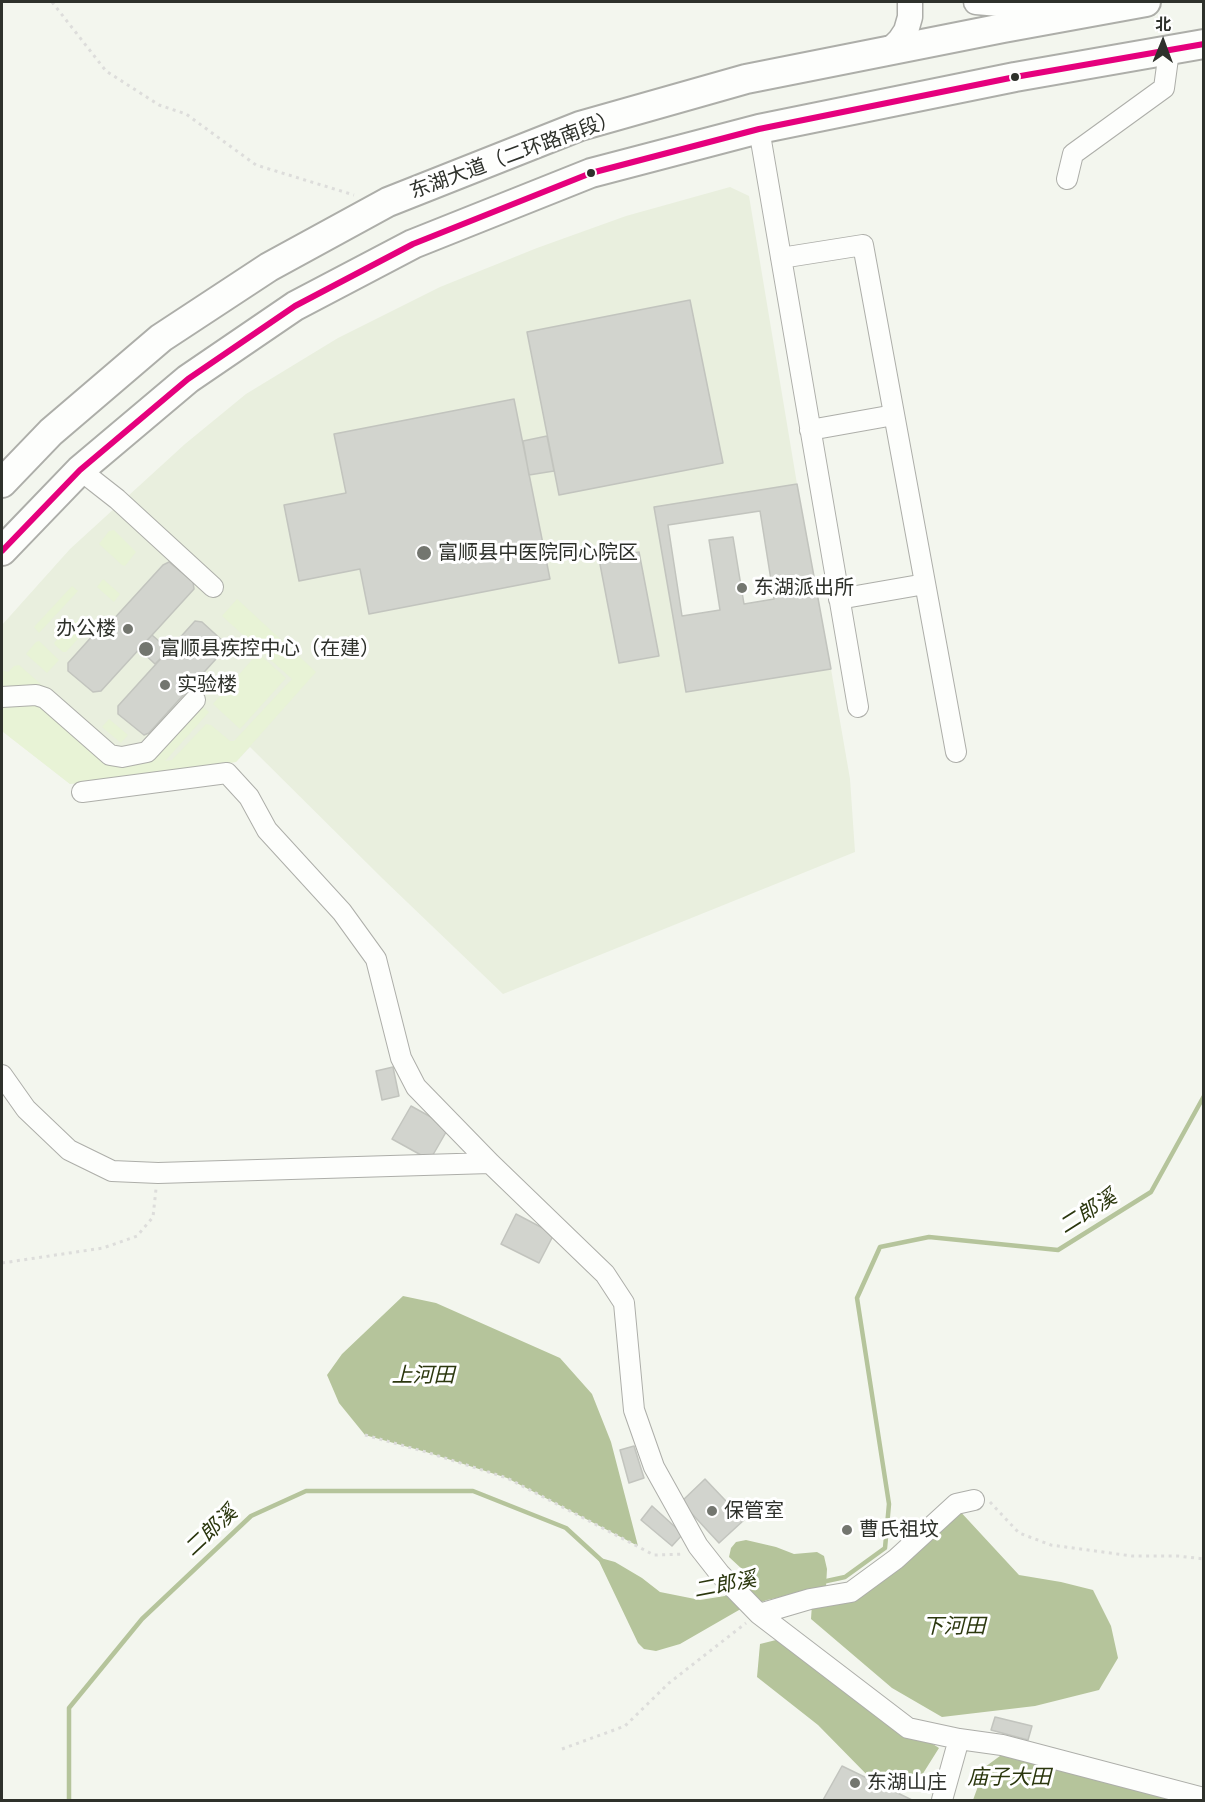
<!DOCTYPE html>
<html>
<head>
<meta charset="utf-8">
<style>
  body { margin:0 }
  #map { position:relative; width:1205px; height:1802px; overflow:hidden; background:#f3f6ee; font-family:Quicksand,"Noto Sans SC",sans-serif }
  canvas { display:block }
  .frame { position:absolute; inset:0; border:3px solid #2e312b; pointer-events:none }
  .north { position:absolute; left:1133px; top:12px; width:60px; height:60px; -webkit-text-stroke:4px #fff; paint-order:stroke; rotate:1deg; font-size:16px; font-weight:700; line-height:24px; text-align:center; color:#2e312b }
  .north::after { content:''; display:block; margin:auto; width:21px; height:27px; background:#2e312b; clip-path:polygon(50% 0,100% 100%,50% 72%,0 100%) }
</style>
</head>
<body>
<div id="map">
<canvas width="1205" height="1802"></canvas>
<div class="frame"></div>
<div class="north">北</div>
</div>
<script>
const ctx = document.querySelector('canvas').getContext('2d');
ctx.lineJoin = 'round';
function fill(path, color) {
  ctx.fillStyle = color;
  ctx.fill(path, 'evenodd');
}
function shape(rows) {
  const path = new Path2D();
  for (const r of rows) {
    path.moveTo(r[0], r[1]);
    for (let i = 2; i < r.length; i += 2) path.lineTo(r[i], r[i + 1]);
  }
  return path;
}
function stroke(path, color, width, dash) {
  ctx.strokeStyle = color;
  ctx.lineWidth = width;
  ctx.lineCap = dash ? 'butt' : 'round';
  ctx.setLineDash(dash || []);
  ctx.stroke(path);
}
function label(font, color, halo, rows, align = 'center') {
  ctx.font = font + ' Quicksand,"Noto Sans SC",sans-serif';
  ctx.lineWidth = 6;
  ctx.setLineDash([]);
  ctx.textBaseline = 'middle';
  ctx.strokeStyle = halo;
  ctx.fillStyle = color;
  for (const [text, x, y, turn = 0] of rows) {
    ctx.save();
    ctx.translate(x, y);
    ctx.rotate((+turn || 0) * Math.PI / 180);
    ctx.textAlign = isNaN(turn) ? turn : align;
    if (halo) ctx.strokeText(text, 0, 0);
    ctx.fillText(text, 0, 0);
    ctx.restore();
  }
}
const built = shape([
  [730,187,749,196,797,484,654,507,687,692,831,669,850,779,855,852,503,994,383,879,250,747,236,762,70,784,2,731,2,625,70,549,185,444,246,394,338,338,440,287,537,248,626,216]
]);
const green = shape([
  [114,530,136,552,125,566,122,565,99,544,109,531],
  [103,579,120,594,114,602,97,587],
  [72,586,78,591,39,633,34,627],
  [237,599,316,672,236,762,70,784,2,731,2,702,35,700,119,762,199,704,209,712,165,761,172,760,206,724,211,725,230,741,234,741,292,679,222,616],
  [74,621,77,621,85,628,85,631,66,652,63,652,55,645,54,643],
  [39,641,59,660,47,673,26,654,36,642],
  [258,653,286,678,240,729,213,704],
  [19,665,59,700,2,692,2,670,8,672,14,666],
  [109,719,128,735,121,743,102,727]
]);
const water = shape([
  [403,1296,436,1303,560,1358,592,1394,611,1442,638,1546,507,1478,426,1452,365,1435,339,1403,327,1375,342,1354],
  [957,1508,1019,1575,1061,1582,1093,1590,1111,1626,1118,1658,1099,1690,1035,1706,942,1717,892,1688,811,1619,812,1604,852,1597],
  [746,1540,776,1547,794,1554,817,1552,824,1556,827,1569,826,1587,767,1600,739,1610,680,1644,656,1651,644,1649,638,1643,597,1557,615,1562,642,1578,660,1592,700,1600,731,1595,749,1589,749,1580,743,1570,729,1557,731,1548,736,1542],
  [788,1637,908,1728,939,1748,917,1783,873,1781,818,1725,757,1677,760,1644],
  [1004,1753,1039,1760,1171,1800,973,1800,985,1767]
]);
const stream = shape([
  [822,1582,845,1577,885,1548,889,1504,857,1298,880,1247,929,1237,1058,1250,1151,1192,1204,1096],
  [69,1800,69,1708,142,1619,251,1516,306,1491,473,1491,566,1528,601,1560]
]);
const building = shape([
  [690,300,723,463,559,495,527,332,690,300],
  [514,399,550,579,369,614,360,569,299,581,284,505,346,493,334,434,514,399],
  [547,436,554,471,529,475,523,441,547,436],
  [797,484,831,669,686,692,654,507,797,484],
  [760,511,774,599,744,604,733,537,709,540,720,610,682,616,668,525,760,511],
  [639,552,659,656,619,663,599,559,639,552],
  [169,562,193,582,194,589,101,691,93,692,68,671,68,663,104,623,111,622,163,565,169,562],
  [195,621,202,622,225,643,225,649,149,733,144,735,118,714,118,706,195,621],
  [152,635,169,650,155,664,139,649,152,635],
  [393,1067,399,1096,382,1100,376,1071,393,1067],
  [411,1106,449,1127,430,1160,392,1139,411,1106],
  [516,1214,554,1234,539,1263,501,1244,516,1214],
  [634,1446,644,1478,629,1483,620,1450,634,1446],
  [705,1479,744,1520,719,1543,681,1502,705,1479],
  [652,1506,683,1534,672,1546,641,1520,652,1506],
  [995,1717,1032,1726,1028,1740,991,1730,995,1717],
  [842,1766,912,1800,823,1800,842,1766]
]);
const path = shape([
  [52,2,106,71,159,105,186,114,256,165,354,195],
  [2,1263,103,1248,137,1236,153,1217,156,1189],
  [365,1435,426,1452,507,1478,654,1555,684,1554],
  [990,1502,1019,1533,1051,1545,1132,1556,1178,1556,1204,1559],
  [562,1749,625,1726,669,1683,746,1623]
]);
const minor = shape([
  [759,129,858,707],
  [1067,179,1073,154,1164,88,1169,51],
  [781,258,863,245,956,752],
  [810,430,894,415],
  [80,470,117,499,213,587],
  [839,599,925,584],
  [2,697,36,695,45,698,110,755,122,757,147,752,195,700],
  [82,792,227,773,249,797,267,830,342,912,376,959,401,1058,416,1087,490,1163],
  [2,1075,26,1109,69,1150,112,1171,158,1173,490,1163,605,1274,624,1303,634,1410,654,1467,698,1546,720,1574,759,1614,908,1728,959,1739,1002,1745,1204,1798],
  [759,1614,810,1599,851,1592,896,1559,956,1504,974,1500],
  [942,1800,959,1739]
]);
const major = shape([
  [976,2,1035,7,1069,8],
  [881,52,893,47,900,40,906,31,910,17,910,2]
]);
const highway = shape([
  [2,483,51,432,161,338,269,267,388,202,580,126,746,79,1003,28,1146,2],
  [2,551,80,470,188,379,295,306,413,244,591,173,759,129,1015,77,1204,44]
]);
const bus1 = shape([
  [2,551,80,470,188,379,295,306,413,244,591,173,759,129,1015,77,1204,44]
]);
const markers = [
  [1015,77,5,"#2e312b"],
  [591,173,5,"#2e312b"],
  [424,553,8,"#73766f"],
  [742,588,6,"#73766f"],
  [128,629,6,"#73766f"],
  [146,649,8,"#73766f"],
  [165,685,6,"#73766f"],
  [712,1511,6,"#73766f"],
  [847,1530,6,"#73766f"],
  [855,1783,6,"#73766f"]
];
const streetNames = [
  ["东湖大道（二环路南段）",514,155,-20]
];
const poiNames = [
  ["富顺县中医院同心院区",438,553],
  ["东湖派出所",754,588],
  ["办公楼",116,629,"right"],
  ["富顺县疾控中心（在建）",160,649],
  ["实验楼",177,685],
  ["保管室",724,1511],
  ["曹氏祖坟",859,1530],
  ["东湖山庄",867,1783]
];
const waterNames = [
  ["二郎溪",1088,1212,-32],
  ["上河田",423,1376],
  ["二郎溪",211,1531,-43],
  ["二郎溪",725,1585,-11],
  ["下河田",954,1627],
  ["庙子大田",1009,1778]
];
fill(built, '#e9efde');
fill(green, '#e8f3d6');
fill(water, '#b5c49b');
stroke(stream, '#b5c49b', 4.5);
fill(building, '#d2d4ce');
stroke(building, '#c2c4be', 1.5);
stroke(minor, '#adaea9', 22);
stroke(major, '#adaea9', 27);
stroke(highway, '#adaea9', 32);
stroke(path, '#dddddb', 3, [3, 4.5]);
stroke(minor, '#fdfefc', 20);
stroke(major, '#fdfefc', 24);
stroke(highway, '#fdfefc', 28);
stroke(bus1, '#e5007d', 6);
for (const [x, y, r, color] of markers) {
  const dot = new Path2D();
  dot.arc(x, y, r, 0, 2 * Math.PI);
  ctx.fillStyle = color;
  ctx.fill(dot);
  stroke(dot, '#fff', 2);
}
label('20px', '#2e312b', '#fff', streetNames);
label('20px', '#2e312b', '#fff', poiNames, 'left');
label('italic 21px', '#2b370e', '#fff', waterNames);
</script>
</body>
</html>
